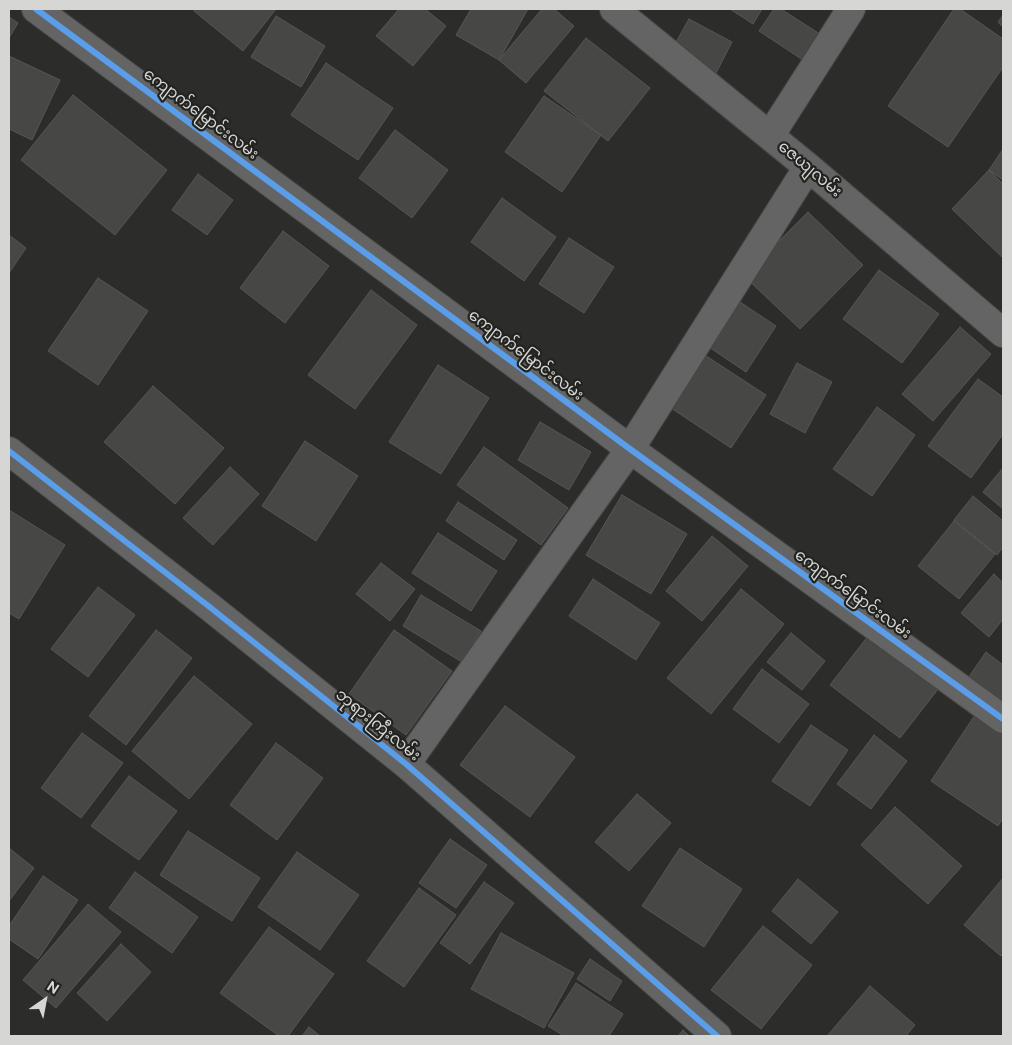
<!DOCTYPE html>
<html>
<head>
<meta charset="utf-8">
<style>
  body { margin:0 }
  #map { position:relative; width:1012px; height:1045px; overflow:hidden; background:#2c2c2a; font-family:"Public Sans",sans-serif }
  canvas { display:block }
  .frame { position:absolute; inset:0; border:10px solid #d6d6d4; pointer-events:none }
  .north { position:absolute; left:20px; top:975px; width:50px; height:50px; -webkit-text-stroke:4px #232320; paint-order:stroke; rotate:33deg; font-size:14px; font-weight:700; line-height:20px; text-align:center; color:#d6d6d4 }
  .north::after { content:''; display:block; margin:auto; width:18px; height:22px; background:#d6d6d4; clip-path:polygon(50% 0,100% 100%,50% 72%,0 100%) }
</style>
</head>
<body>
<div id="map">
<canvas width="1012" height="1045"></canvas>
<div class="frame"></div>
<div class="north">N</div>
</div>
<script>
const ctx = document.querySelector('canvas').getContext('2d');
ctx.lineJoin = 'round';
function fill(path, color) {
  ctx.fillStyle = color;
  ctx.fill(path, 'evenodd');
}
function shape(rows) {
  const path = new Path2D();
  for (const r of rows) {
    path.moveTo(r[0], r[1]);
    for (let i = 2; i < r.length; i += 2) path.lineTo(r[i], r[i + 1]);
  }
  return path;
}
function stroke(path, color, width, dash) {
  ctx.strokeStyle = color;
  ctx.lineWidth = width;
  ctx.lineCap = dash ? 'butt' : 'round';
  ctx.setLineDash(dash || []);
  ctx.stroke(path);
}
function label(font, color, halo, rows, align = 'center') {
  ctx.font = font + ' "Public Sans","Noto Sans Myanmar",sans-serif';
  ctx.lineWidth = 4.5;
  ctx.setLineDash([]);
  ctx.textBaseline = 'middle';
  ctx.strokeStyle = halo;
  ctx.fillStyle = color;
  for (const [text, x, y, turn = 0] of rows) {
    ctx.save();
    ctx.translate(x, y);
    ctx.rotate((+turn || 0) * Math.PI / 180);
    ctx.textAlign = isNaN(turn) ? turn : align;
    if (halo) ctx.strokeText(text, 0, 0);
    ctx.fillText(text, 0, 0);
    ctx.restore();
  }
}
const building = shape([
  [196,9,276,9,243,51,194,11,196,9],
  [399,9,425,9,446,26,413,66,376,36,399,9],
  [471,9,528,9,499,60,456,35,471,9],
  [542,9,554,9,574,26,526,83,499,60,542,9],
  [730,9,762,9,753,24,730,9],
  [774,9,781,9,826,38,809,64,759,31,774,9],
  [954,9,960,9,1003,39,1003,67,948,147,888,106,954,9],
  [1003,15,1003,27,998,22,1003,15],
  [276,16,325,46,301,87,251,57,276,16],
  [9,17,18,23,9,38,9,17],
  [689,19,732,42,715,75,671,51,689,19],
  [586,38,650,88,608,141,544,91,586,38],
  [9,56,60,80,32,140,9,129,9,56],
  [326,63,393,108,358,160,291,115,326,63],
  [73,95,167,170,115,235,21,160,73,95],
  [544,96,601,135,562,192,505,152,544,96],
  [395,130,448,170,412,218,359,178,395,130],
  [1003,149,1003,180,989,170,1003,149],
  [989,170,1003,184,1003,258,952,209,989,170],
  [198,174,233,200,207,235,172,210,198,174],
  [502,198,556,237,524,281,471,242,502,198],
  [808,212,863,265,800,329,744,276,808,212],
  [283,231,329,266,285,323,240,288,283,231],
  [9,235,26,248,9,273,9,235],
  [569,238,614,267,584,313,539,284,569,238],
  [879,270,939,314,902,363,843,319,879,270],
  [98,278,148,311,98,385,48,351,98,278],
  [371,290,417,325,355,409,308,375,371,290],
  [731,296,776,326,746,372,700,341,731,296],
  [960,327,991,354,933,421,902,394,960,327],
  [700,352,766,395,731,448,665,404,700,352],
  [797,363,832,382,805,433,770,414,797,363],
  [438,365,489,398,441,474,389,442,438,365],
  [978,379,1003,397,1003,434,971,478,928,446,978,379],
  [153,386,224,448,175,504,104,442,153,386],
  [877,407,915,435,872,496,833,469,877,407],
  [540,422,591,452,569,490,518,460,540,422],
  [305,441,358,476,316,541,262,506,305,441],
  [484,447,568,508,541,545,457,485,484,447],
  [230,467,259,494,213,545,183,518,230,467],
  [1003,468,1003,509,983,492,1003,468],
  [622,495,687,534,651,594,586,555,622,495],
  [973,496,1003,521,1003,547,997,555,954,520,973,496],
  [458,502,517,540,504,560,446,521,458,502],
  [9,510,65,545,19,619,9,613,9,510],
  [954,521,995,554,959,599,918,566,954,521],
  [438,533,497,571,471,611,412,573,438,533],
  [712,536,748,566,702,621,666,591,712,536],
  [381,563,415,589,390,621,356,594,381,563],
  [994,574,1003,583,1003,619,989,637,961,613,994,574],
  [593,579,660,623,636,660,569,616,593,579],
  [98,587,135,615,88,677,51,649,98,587],
  [741,589,784,624,711,714,667,678,741,589],
  [421,595,481,631,462,662,403,626,421,595],
  [156,630,192,658,126,745,89,716,156,630],
  [394,630,452,671,406,735,349,694,394,630],
  [872,631,942,684,900,738,830,685,872,631],
  [791,633,825,661,802,690,767,662,791,633],
  [986,652,1003,665,1003,708,966,681,986,652],
  [762,669,809,704,779,743,733,709,762,669],
  [194,676,252,724,189,799,132,751,194,676],
  [505,706,575,757,530,817,460,765,505,706],
  [981,706,1003,721,1003,818,998,826,931,781,981,706],
  [811,725,848,750,810,806,772,781,811,725],
  [82,733,123,763,81,818,41,788,82,733],
  [874,735,907,761,871,809,837,784,874,735],
  [276,743,323,778,277,840,230,805,276,743],
  [129,776,177,811,139,860,91,826,129,776],
  [637,794,671,823,629,871,595,842,637,794],
  [895,807,962,866,928,904,861,845,895,807],
  [188,831,260,878,232,921,160,875,188,831],
  [450,839,487,865,456,908,419,883,450,839],
  [9,848,34,868,9,901,9,848],
  [680,848,742,889,704,947,642,906,680,848],
  [297,852,359,895,320,950,258,907,297,852],
  [135,872,198,917,172,953,109,908,135,872],
  [43,876,78,900,38,959,9,939,9,926,43,876],
  [1003,878,1003,953,1001,956,964,925,1003,878],
  [798,879,838,912,811,944,772,911,798,879],
  [484,882,514,903,470,964,440,943,484,882],
  [419,888,456,915,404,987,367,961,419,888],
  [88,904,121,932,56,1008,23,980,88,904],
  [763,926,812,965,761,1029,711,990,763,926],
  [269,927,334,974,288,1036,279,1036,220,993,269,927],
  [501,933,574,973,544,1028,471,989,501,933],
  [121,944,151,972,107,1021,77,993,121,944],
  [590,959,622,981,610,1001,577,979,590,959],
  [576,983,623,1014,609,1036,564,1036,548,1026,576,983],
  [870,986,915,1025,906,1036,827,1036,870,986],
  [309,1027,320,1036,302,1036,309,1027],
  [683,1030,689,1036,678,1036,683,1030]
]);
const minor = shape([
  [36,9,630,449,1003,719],
  [614,9,808,167,1003,333],
  [770,136,851,9],
  [9,451,211,608,406,764,717,1036],
  [406,764,630,449,808,167]
]);
const cycleway = shape([
  [36,9,630,449,1003,719],
  [9,451,211,608,406,764,717,1036]
]);
const streetNames = [
  ["ကျောက်မြောင်းလမ်း",201,114,37],
  ["ဇေယျလမ်း",810,169,40],
  ["ကျောက်မြောင်းလမ်း",526,355,37],
  ["ကျောက်မြောင်းလမ်း",853,594,36],
  ["ဘုရားကြီးလမ်း",378,725,39]
];
fill(building, '#474745');
stroke(building, '#565655', 1);
stroke(minor, '#474745', 30);
stroke(minor, '#646464', 28);
stroke(cycleway, '#5a9eea', 6);
label('16px', '#d6d6d4', '#232320', streetNames);
</script>
</body>
</html>
